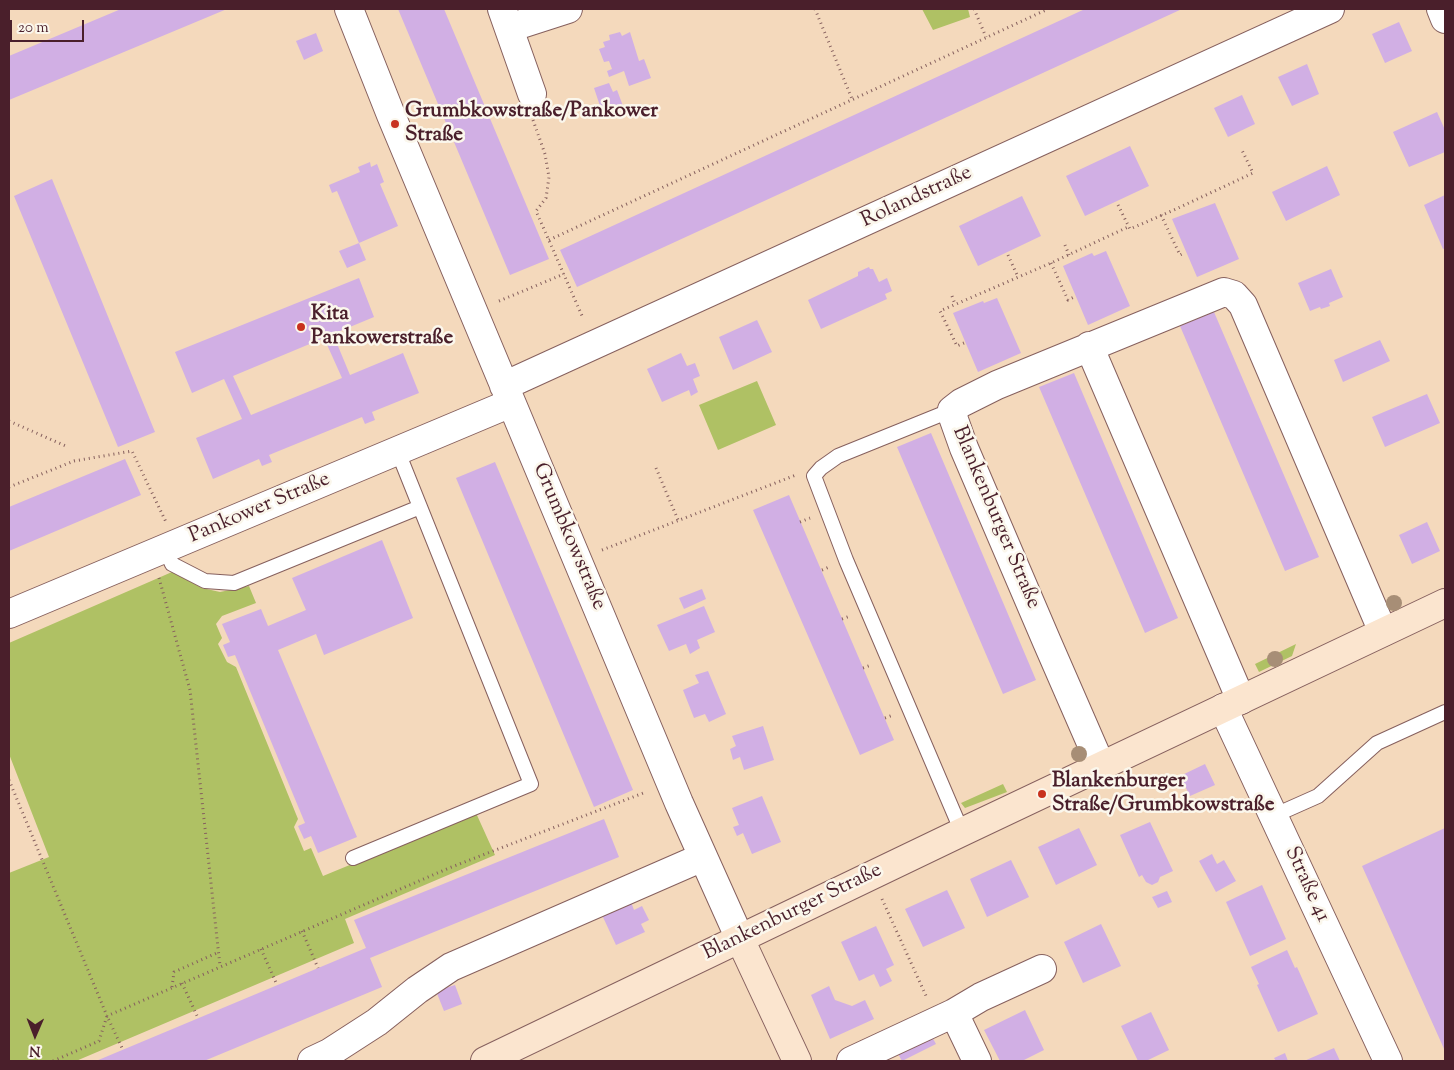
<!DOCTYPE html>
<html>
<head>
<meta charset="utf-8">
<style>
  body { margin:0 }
  #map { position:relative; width:1454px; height:1070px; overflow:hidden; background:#f4d9bc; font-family:"Sorts Mill Goudy",serif }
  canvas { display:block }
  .frame { position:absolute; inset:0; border:10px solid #4a1f2b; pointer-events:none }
  .north { position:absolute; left:10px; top:1010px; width:50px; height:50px; -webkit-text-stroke:4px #fbf7ec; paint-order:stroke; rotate:181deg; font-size:14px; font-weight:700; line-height:20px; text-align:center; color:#4a1f2b }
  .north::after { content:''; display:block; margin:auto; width:18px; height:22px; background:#4a1f2b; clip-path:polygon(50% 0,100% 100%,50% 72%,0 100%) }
  .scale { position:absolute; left:10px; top:20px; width:74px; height:22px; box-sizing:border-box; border:2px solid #4a1f2b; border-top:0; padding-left:6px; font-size:15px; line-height:18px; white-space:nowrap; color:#4a1f2b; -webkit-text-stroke:4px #fbf7ec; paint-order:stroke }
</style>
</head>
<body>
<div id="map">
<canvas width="1454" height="1070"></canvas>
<div class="frame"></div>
<div class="north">N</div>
<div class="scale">20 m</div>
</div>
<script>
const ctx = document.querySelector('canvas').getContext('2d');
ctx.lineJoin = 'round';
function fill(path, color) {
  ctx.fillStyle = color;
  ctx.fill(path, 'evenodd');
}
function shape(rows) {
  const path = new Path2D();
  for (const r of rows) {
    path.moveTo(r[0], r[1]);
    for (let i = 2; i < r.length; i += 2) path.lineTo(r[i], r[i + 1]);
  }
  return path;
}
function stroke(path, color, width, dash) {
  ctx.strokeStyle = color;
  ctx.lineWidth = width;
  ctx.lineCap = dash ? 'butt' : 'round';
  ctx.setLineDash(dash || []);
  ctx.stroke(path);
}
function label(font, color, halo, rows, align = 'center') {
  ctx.font = font + ' "Sorts Mill Goudy",serif';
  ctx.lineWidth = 5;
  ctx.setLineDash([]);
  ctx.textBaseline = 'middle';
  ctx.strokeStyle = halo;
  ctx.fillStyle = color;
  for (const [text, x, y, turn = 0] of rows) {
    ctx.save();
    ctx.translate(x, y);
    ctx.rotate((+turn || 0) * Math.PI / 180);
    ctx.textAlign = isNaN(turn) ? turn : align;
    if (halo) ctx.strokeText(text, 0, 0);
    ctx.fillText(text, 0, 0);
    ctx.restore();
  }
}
const green = shape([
  [922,9,968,9,970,17,933,30],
  [757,381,776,425,718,450,699,405],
  [172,572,202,588,220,592,249,586,256,603,222,616,216,624,222,638,218,644,227,662,236,667,298,819,294,827,304,851,311,848,323,876,476,813,495,855,345,919,354,943,76,1061,9,1061,9,873,49,857,9,754,9,643],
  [1296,644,1292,656,1259,672,1255,664],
  [1003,784,1007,792,965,808,961,803]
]);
const building = shape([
  [121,9,227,9,9,100,9,56],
  [398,9,444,9,549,259,510,275],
  [1085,9,1182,9,577,287,560,250],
  [1399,22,1412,51,1385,63,1372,34],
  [620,32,622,36,630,32,639,61,644,59,651,78,629,86,624,71,609,77,607,71,612,69,609,61,604,62,599,49,605,47,603,42,610,40,609,35],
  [316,33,323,51,304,60,296,41],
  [1307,64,1319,94,1292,106,1278,77],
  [609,83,613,92,617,90,623,106,617,108,619,113,604,118,594,88],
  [1242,95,1255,124,1228,137,1214,108],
  [1437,112,1445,130,1445,152,1409,167,1393,132],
  [1130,146,1149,186,1085,216,1066,176],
  [370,162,371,167,377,164,384,182,380,184,398,226,359,243,337,191,332,193,329,185,360,172,358,167],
  [1327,166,1340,195,1286,221,1272,192],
  [52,179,155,432,118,447,14,196],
  [1445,195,1445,248,1443,249,1424,205],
  [1022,196,1041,236,978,266,959,226],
  [1215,203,1239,259,1197,277,1172,219],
  [359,243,366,260,347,268,339,251],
  [1106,251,1130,306,1088,325,1063,266,1092,253,1094,256],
  [869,267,870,269,873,269,879,282,887,278,892,291,885,294,887,299,821,329,808,300,858,276,858,272],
  [1331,269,1343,297,1329,303,1330,306,1321,309,1320,307,1310,311,1298,283],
  [359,278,374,317,333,334,350,375,403,353,419,393,372,412,375,420,365,424,362,417,269,455,272,462,262,466,259,459,213,479,196,438,242,419,224,379,192,393,175,352],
  [324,338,342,378,251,415,233,376],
  [997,298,1021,353,978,372,953,313,983,301,984,303],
  [1214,312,1319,557,1285,571,1180,326],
  [757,320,772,352,733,370,719,337],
  [1380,340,1390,361,1343,382,1334,360],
  [681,353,687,366,695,363,700,376,693,379,698,392,691,396,689,390,662,402,647,369],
  [1074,373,1178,618,1145,633,1039,387],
  [1427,394,1440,423,1385,447,1372,417],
  [931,433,1036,680,1003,694,897,447],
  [125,459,141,495,9,551,9,507],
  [495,462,633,790,594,807,456,478],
  [789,495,894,740,860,755,753,510],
  [1427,522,1440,551,1412,564,1399,535],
  [382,540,413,618,324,655,316,634,278,650,357,837,318,853,311,836,304,839,298,826,305,823,235,655,228,657,223,645,230,642,222,624,261,609,268,626,306,610,292,578],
  [702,589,706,599,684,609,679,598],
  [704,606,715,632,697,640,700,648,690,654,686,644,669,651,657,625],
  [708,671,726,714,709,722,705,714,694,718,683,690,699,683,695,675],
  [763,726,774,760,744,770,740,757,733,760,730,749,736,746,732,736],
  [1205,764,1215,785,1190,796,1180,776],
  [762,796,781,842,752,854,743,833,737,836,733,827,739,825,732,808],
  [604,819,619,857,370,958,382,987,204,1061,96,1061,366,948,354,920],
  [1150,822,1173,871,1160,877,1158,882,1152,885,1146,882,1142,875,1139,877,1120,835],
  [1079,828,1097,865,1056,885,1038,847],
  [1445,828,1445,1051,1362,866],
  [1212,854,1217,864,1224,860,1236,881,1216,892,1199,861],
  [1011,860,1029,897,987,917,970,879],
  [1262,885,1286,939,1250,956,1226,902],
  [947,890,965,928,923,947,905,909],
  [1167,891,1172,902,1158,908,1152,897],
  [631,902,634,910,642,906,649,920,641,924,645,932,616,945,602,915],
  [1101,924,1121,966,1083,983,1064,942],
  [876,926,894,965,886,969,892,981,880,987,874,974,859,981,841,942],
  [1287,950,1295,968,1297,967,1318,1014,1278,1032,1257,985,1259,984,1251,967],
  [455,985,462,1004,444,1011,436,991],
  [829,986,835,1000,852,1006,865,1000,874,1019,830,1039,811,995],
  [1025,1010,1044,1050,1022,1061,1000,1061,984,1030],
  [1151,1012,1169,1050,1146,1061,1138,1061,1121,1026],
  [931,1035,936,1044,902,1061,897,1052],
  [1334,1048,1340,1061,1304,1061],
  [1285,1053,1288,1061,1276,1061,1274,1058]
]);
const path = shape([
  [815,9,852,99],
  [974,9,986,37],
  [533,120,545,154,549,177,546,198,536,211,583,318],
  [1118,205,1130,229,1176,209,1253,173,1241,148],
  [1161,215,1180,255,1184,253],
  [549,240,1048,9],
  [1065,245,1069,255],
  [1008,255,1018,277],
  [1051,263,1068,300,1074,297],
  [952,296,955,304],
  [499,301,564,274],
  [964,343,957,346,940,311,1051,263,1128,227],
  [9,421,68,447],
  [656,468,678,520],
  [9,487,74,461,132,451,166,522],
  [800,522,810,518],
  [602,550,796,475],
  [822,570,829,567],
  [159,578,190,690,220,966],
  [842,619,850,616],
  [863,668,871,665],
  [885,718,893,715],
  [9,780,107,1016,449,868,646,792],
  [882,899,927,998],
  [302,931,318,968],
  [261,949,277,985],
  [182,983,198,1018],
  [172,987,174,972,219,952],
  [53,1061,99,1041,107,1016,123,1050]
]);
const lane = shape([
  [952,410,838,456,821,468,814,476,846,560,962,832],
  [165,549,172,564,205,581,234,583,420,507],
  [1273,816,1318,796,1377,743,1445,712],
  [353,858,531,784,398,452]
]);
const street = shape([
  [349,9,391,115,679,803,740,939],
  [502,9,532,94],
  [1441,9,1445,19],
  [509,28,568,9],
  [1089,346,1241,700],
  [504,386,1330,9],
  [9,614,511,403],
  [1223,708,1388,1061],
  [1101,766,1047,642,964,448,953,417,952,410,961,403,997,385,1224,292,1234,295,1243,305,1383,632],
  [954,1013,977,1061],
  [312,1061,329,1053,377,1022,417,990,451,967,703,857],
  [851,1061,954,1013,981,997,1042,969]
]);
const secondary = shape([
  [740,939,797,1061],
  [485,1061,962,832,1445,603]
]);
const trees = [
  [1394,603],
  [1275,659],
  [1079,754]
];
const markers = [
  [395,124,5,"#c8321e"],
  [301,327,5,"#c8321e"],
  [1042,794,5,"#c8321e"]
];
const poiNames = [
  ["Grumbkowstraße/Pankower",405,112],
  ["Straße",405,136],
  ["Kita",311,315],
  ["Pankowerstraße",311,339],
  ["Blankenburger",1052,782],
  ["Straße/Grumbkowstraße",1052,806]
];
const streetNames = [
  ["Rolandstraße",917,198,-25],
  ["Pankower Straße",260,509,-23],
  ["Blankenburger Straße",995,518,67],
  ["Grumbkowstraße",568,537,67],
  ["Straße 41",1306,885,65],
  ["Blankenburger Straße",793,913,-26]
];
fill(green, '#afc164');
fill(building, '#d1afe4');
stroke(lane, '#86605e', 16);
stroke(street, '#86605e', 30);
stroke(secondary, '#86605e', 30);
stroke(path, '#86605e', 3, [1, 4]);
stroke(lane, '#fff', 14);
stroke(street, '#fff', 28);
stroke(secondary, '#fbe5cf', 28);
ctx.fillStyle = '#a78e76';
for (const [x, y] of trees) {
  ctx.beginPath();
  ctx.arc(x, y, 8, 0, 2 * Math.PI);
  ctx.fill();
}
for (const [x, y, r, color] of markers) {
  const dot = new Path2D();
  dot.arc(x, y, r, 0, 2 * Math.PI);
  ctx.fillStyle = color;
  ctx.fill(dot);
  stroke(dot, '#fbf7ec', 2);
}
label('bold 21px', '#4a1f2b', '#fbf7ec', poiNames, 'left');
label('21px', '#4a1f2b', '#fbf7ec', streetNames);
</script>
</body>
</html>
